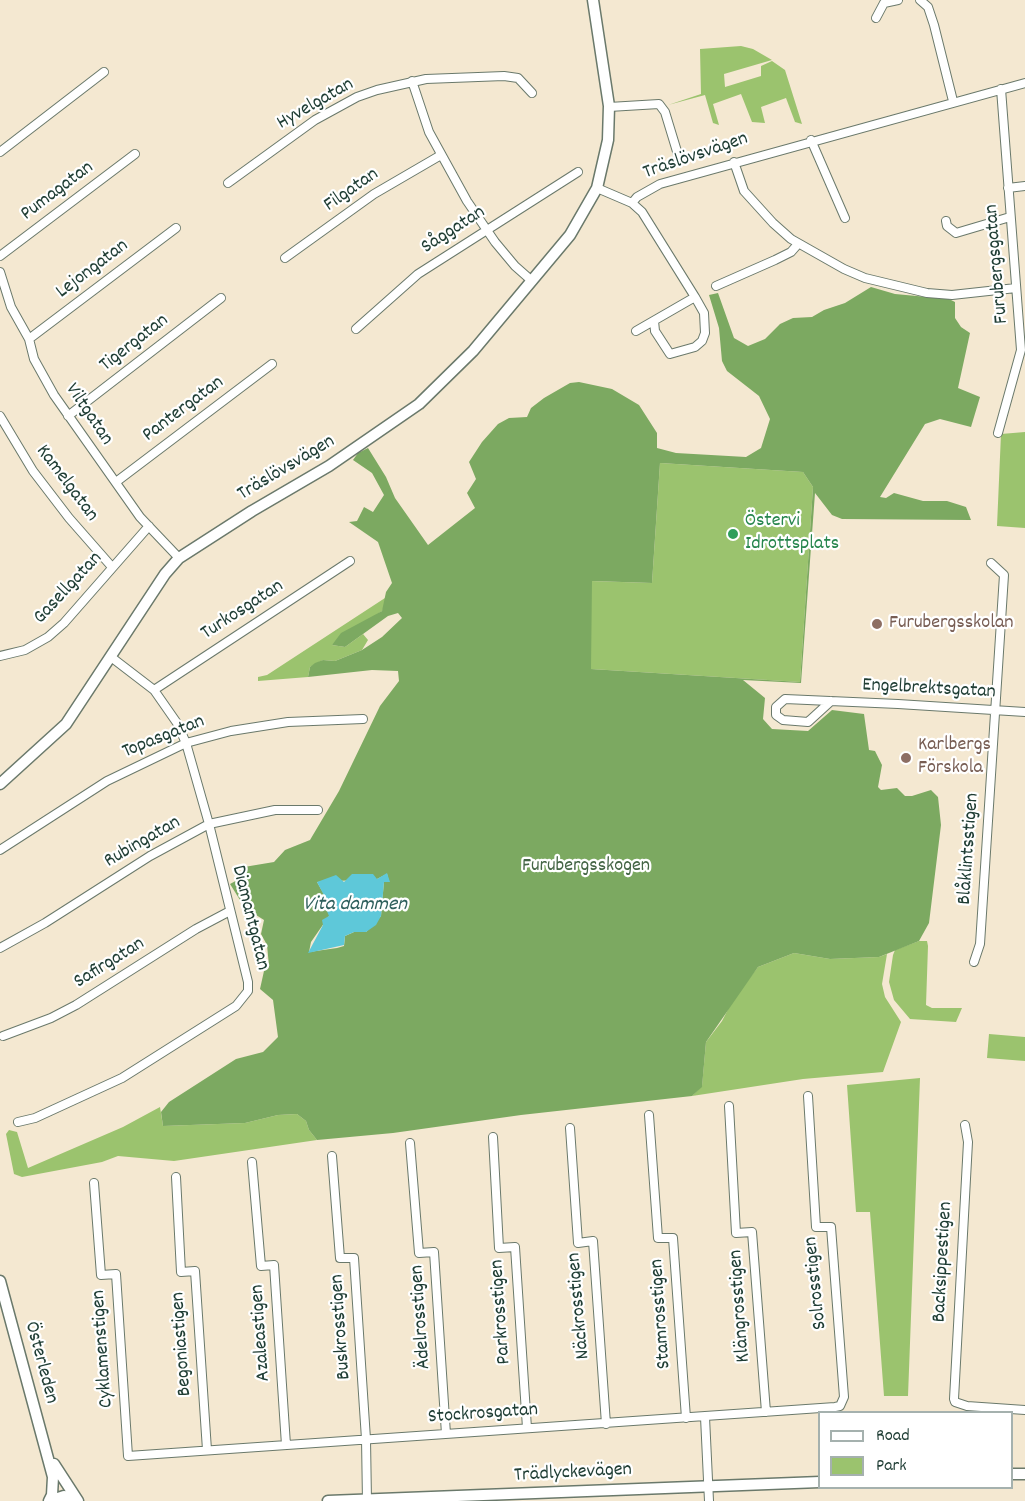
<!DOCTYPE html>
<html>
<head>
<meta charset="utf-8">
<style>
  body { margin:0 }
  #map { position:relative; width:1025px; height:1501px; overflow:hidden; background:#f4e8d1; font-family:Dekko,sans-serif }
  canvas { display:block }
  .legend { position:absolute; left:818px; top:1411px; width:195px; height:78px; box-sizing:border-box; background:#fff; border:2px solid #a5b1ae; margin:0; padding:8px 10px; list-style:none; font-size:18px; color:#1f3d34 }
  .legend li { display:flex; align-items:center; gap:12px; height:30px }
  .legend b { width:30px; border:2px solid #a5b1ae }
</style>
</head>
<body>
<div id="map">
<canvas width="1025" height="1501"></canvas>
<ul class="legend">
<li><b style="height:8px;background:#fff"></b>Road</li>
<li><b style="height:16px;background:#9bc36e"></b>Park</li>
</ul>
</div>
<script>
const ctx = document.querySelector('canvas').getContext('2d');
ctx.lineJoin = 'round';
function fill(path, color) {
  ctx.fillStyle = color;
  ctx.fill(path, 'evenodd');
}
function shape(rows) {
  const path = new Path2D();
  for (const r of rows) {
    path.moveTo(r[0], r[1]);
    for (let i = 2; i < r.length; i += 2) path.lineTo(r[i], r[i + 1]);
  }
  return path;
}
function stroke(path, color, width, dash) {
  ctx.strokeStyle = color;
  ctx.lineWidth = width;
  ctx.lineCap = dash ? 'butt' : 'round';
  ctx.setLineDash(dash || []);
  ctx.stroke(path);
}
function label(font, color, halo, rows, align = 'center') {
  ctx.font = font + ' Dekko,sans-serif';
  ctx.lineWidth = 4.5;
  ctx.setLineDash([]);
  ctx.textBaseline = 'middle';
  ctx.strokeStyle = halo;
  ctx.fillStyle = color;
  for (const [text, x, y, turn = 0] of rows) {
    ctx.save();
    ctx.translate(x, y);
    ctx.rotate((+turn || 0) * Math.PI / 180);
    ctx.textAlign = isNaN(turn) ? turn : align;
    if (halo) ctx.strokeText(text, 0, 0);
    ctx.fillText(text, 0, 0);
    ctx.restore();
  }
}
const green = shape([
  [741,46,753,49,772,60,724,74,725,87,761,76,761,66,772,61,785,70,802,124,795,122,786,98,761,107,765,123,752,122,741,94,713,104,719,125,713,123,705,95,668,105,701,94,700,49],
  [1025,432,1025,528,997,526,1001,434],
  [660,463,803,472,813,487,800,682,591,669,591,581,652,583],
  [385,598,387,602,382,611,332,645,345,647,363,634,368,640,362,650,335,661,323,660,310,667,308,677,258,681,258,677,267,675],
  [919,941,927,941,928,946,926,1005,932,1008,962,1008,956,1022,910,1019,894,1000,889,982,893,955,895,950],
  [794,953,830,959,879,957,887,954,882,984,885,997,901,1022,883,1072,803,1079,692,1096,702,1086,706,1042,722,1021,734,998,758,967],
  [989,1034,1025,1037,1025,1061,987,1058],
  [920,1078,908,1396,884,1396,870,1212,856,1212,847,1085],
  [160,1107,163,1126,245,1123,278,1115,297,1114,306,1121,309,1130,317,1140,174,1161,118,1156,102,1162,22,1177,14,1174,6,1134,9,1130,17,1132,28,1168,123,1127]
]);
const forest = shape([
  [871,287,895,294,949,299,955,302,955,318,961,327,970,333,958,388,980,397,971,427,940,419,925,424,880,497,886,498,894,493,923,501,947,501,966,507,971,520,842,519,832,515,815,493,801,683,743,680,765,698,763,719,772,729,808,731,832,710,864,714,869,750,875,751,882,765,878,787,881,790,897,788,905,796,912,796,931,790,938,797,941,825,929,923,919,941,879,957,830,959,794,953,758,967,706,1042,702,1087,692,1096,521,1115,393,1133,317,1140,309,1130,306,1121,297,1114,278,1115,245,1123,163,1126,161,1112,169,1102,236,1059,263,1052,278,1037,273,1000,260,989,264,971,269,966,267,945,261,934,264,920,245,908,230,884,243,877,244,867,274,862,285,850,310,840,339,791,380,706,399,681,398,671,372,670,308,677,310,667,315,663,323,660,335,661,362,650,382,637,402,618,398,613,388,616,345,647,332,645,341,633,382,611,386,592,392,583,378,542,349,522,357,521,364,507,373,512,384,495,372,473,353,460,358,453,368,448,386,477,395,498,428,545,475,508,467,493,476,479,469,462,482,442,498,424,509,418,527,417,531,408,544,398,570,383,579,382,612,389,639,405,657,433,657,448,676,453,746,457,761,448,770,419,759,396,727,371,722,361,719,328,709,295,718,293,734,338,748,346,765,339,780,324,793,318,812,317,824,310,845,303],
  [660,463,803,472,813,487,800,682,591,669,592,581,652,583],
  [387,874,389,882,384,881,381,916,366,932,354,932,345,936,344,946,337,948,309,952,311,942,329,916,329,903,317,882,377,879]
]);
const water = shape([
  [387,873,390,882,384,882,381,916,376,925,366,932,354,932,345,936,344,945,308,953,323,925,322,920,329,916,326,909,328,903,317,882,336,875,344,882,352,874,373,874,377,879]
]);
const street = shape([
  [920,0,928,7,934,25,953,101],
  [876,18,884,3,898,0],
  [412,81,429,132,467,201,495,242,515,266,532,281],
  [609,107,659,104,665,112,679,158],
  [811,140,845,218],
  [0,152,104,72],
  [734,162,744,191,773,223,791,239,844,269,865,278,927,293,952,295,1016,288],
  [228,183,315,120,357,97,377,90,426,79,504,76,518,78,532,93],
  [597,188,632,203,637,197,660,184,1025,83],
  [1008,188,1025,186],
  [632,203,642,212,695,297,636,331],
  [946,221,947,226,956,233,1010,217],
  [0,256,135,154],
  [285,258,374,194,441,155],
  [0,272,11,307,29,339,34,359,54,395,140,517,179,558],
  [716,286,775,260,791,252,798,244],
  [654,321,655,331,670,354,695,347,702,341,705,333,704,313,695,297],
  [356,329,418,274,578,172],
  [29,339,176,228],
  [0,416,33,471,69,518,112,567],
  [68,416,221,298],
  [998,433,1021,350,1001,89],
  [116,482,272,364],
  [0,656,25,650,48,637,64,623,149,526],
  [154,690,350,561],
  [831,701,808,722,783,720,776,715,776,707,785,699,898,704,1025,712],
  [0,850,107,781,186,743,231,731,288,722,363,719],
  [0,948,45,923,150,856,209,824,275,810,318,810],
  [974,962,980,944,1004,575,991,563],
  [3,1036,51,1018,76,1005,196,929,230,911],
  [729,1106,736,1233,752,1232,766,1412],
  [649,1115,658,1238,673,1238,686,1418],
  [18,1122,35,1118,122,1078,236,1006,248,991,248,982,209,824,186,743,177,723,154,690,111,657],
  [965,1125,968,1142,954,1399,955,1402,967,1406,1025,1410],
  [570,1128,578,1243,593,1241,606,1424],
  [493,1137,499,1248,515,1247,527,1428],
  [410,1143,419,1253,434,1252,446,1434],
  [332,1156,340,1258,354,1258,366,1439,367,1501],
  [252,1162,261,1266,274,1265,286,1445],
  [176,1177,181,1272,195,1271,207,1450],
  [94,1183,101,1275,116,1274,128,1456,835,1407,840,1406,844,1397,831,1227,816,1227,808,1096],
  [705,1417,709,1501]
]);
const secondary = shape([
  [0,784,66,724,165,574,179,558,252,511,329,466,419,404,473,351,570,235,597,188,608,140,609,106,593,0],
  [0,1281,53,1477,52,1495,49,1501],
  [54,1464,78,1501],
  [1012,1474,1025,1474],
  [49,1501,64,1496,77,1501],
  [328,1501,820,1482]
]);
const markers = [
  [733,534,6,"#2e9e5b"],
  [877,624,6,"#8d6e63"],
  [906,758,6,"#8d6e63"]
];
const streetNames = [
  ["Hyvelgatan",316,105,-30],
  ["Träslövsvägen",696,157,-19],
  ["Filgatan",352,191,-35],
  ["Pumagatan",58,192,-37],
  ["Såggatan",454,231,-33],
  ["Furubergsgatan",998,264,-95],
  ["Lejongatan",93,270,-37],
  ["Tigergatan",135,344,-38],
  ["Pantergatan",184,410,-37],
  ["Viltgatan",88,415,56],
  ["Träslövsvägen",287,469,-31],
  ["Kamelgatan",66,484,53],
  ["Gasellgatan",69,589,-47],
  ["Turkosgatan",243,611,-33],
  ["Engelbrektsgatan",929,690,3],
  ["Topasgatan",164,738,-22],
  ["Rubingatan",143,843,-30],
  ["Blåklintsstigen",970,849,-86],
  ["Diamantgatan",249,918,76],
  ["Safirgatan",110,964,-32],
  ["Backsippestigen",944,1262,-87],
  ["Solrosstigen",817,1283,-96],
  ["Näckrosstigen",580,1306,-95],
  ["Klängrosstigen",741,1306,-94],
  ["Parkrosstigen",502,1312,-94],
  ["Stamrosstigen",662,1314,-94],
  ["Ädelrosstigen",422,1317,-94],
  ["Buskrosstigen",342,1327,-94],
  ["Azaleastigen",262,1333,-94],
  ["Begoniastigen",183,1344,-94],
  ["Cyklamenstigen",104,1349,-94],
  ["Österleden",40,1363,75],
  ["Stockrosgatan",483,1415,-4],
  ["Trädlyckevägen",573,1474,-3]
];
const leisureNames = [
  ["Östervi",745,522],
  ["Idrottsplats",745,545]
];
const educationNames = [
  ["Furubergsskolan",889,624],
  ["Karlbergs",918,746],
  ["Förskola",918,769]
];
const parkNames = [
  ["Furubergsskogen",586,867]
];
const waterNames = [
  ["Vita dammen",355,906]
];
fill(green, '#9bc36e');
fill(forest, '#7ca961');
fill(water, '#5ec8d9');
stroke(street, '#6a796b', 10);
stroke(secondary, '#6a796b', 13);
stroke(street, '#fff', 8);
stroke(secondary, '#fff', 10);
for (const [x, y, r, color] of markers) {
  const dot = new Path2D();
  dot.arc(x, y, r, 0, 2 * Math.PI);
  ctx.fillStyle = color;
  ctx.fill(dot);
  stroke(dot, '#fff', 2);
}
label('20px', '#1f3d34', '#fff', streetNames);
label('20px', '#27864d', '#fff', leisureNames, 'left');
label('20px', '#785e54', '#fff', educationNames, 'left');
label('20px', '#446545', '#fff', parkNames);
label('italic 21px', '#2f605d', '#fff', waterNames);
</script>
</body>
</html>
